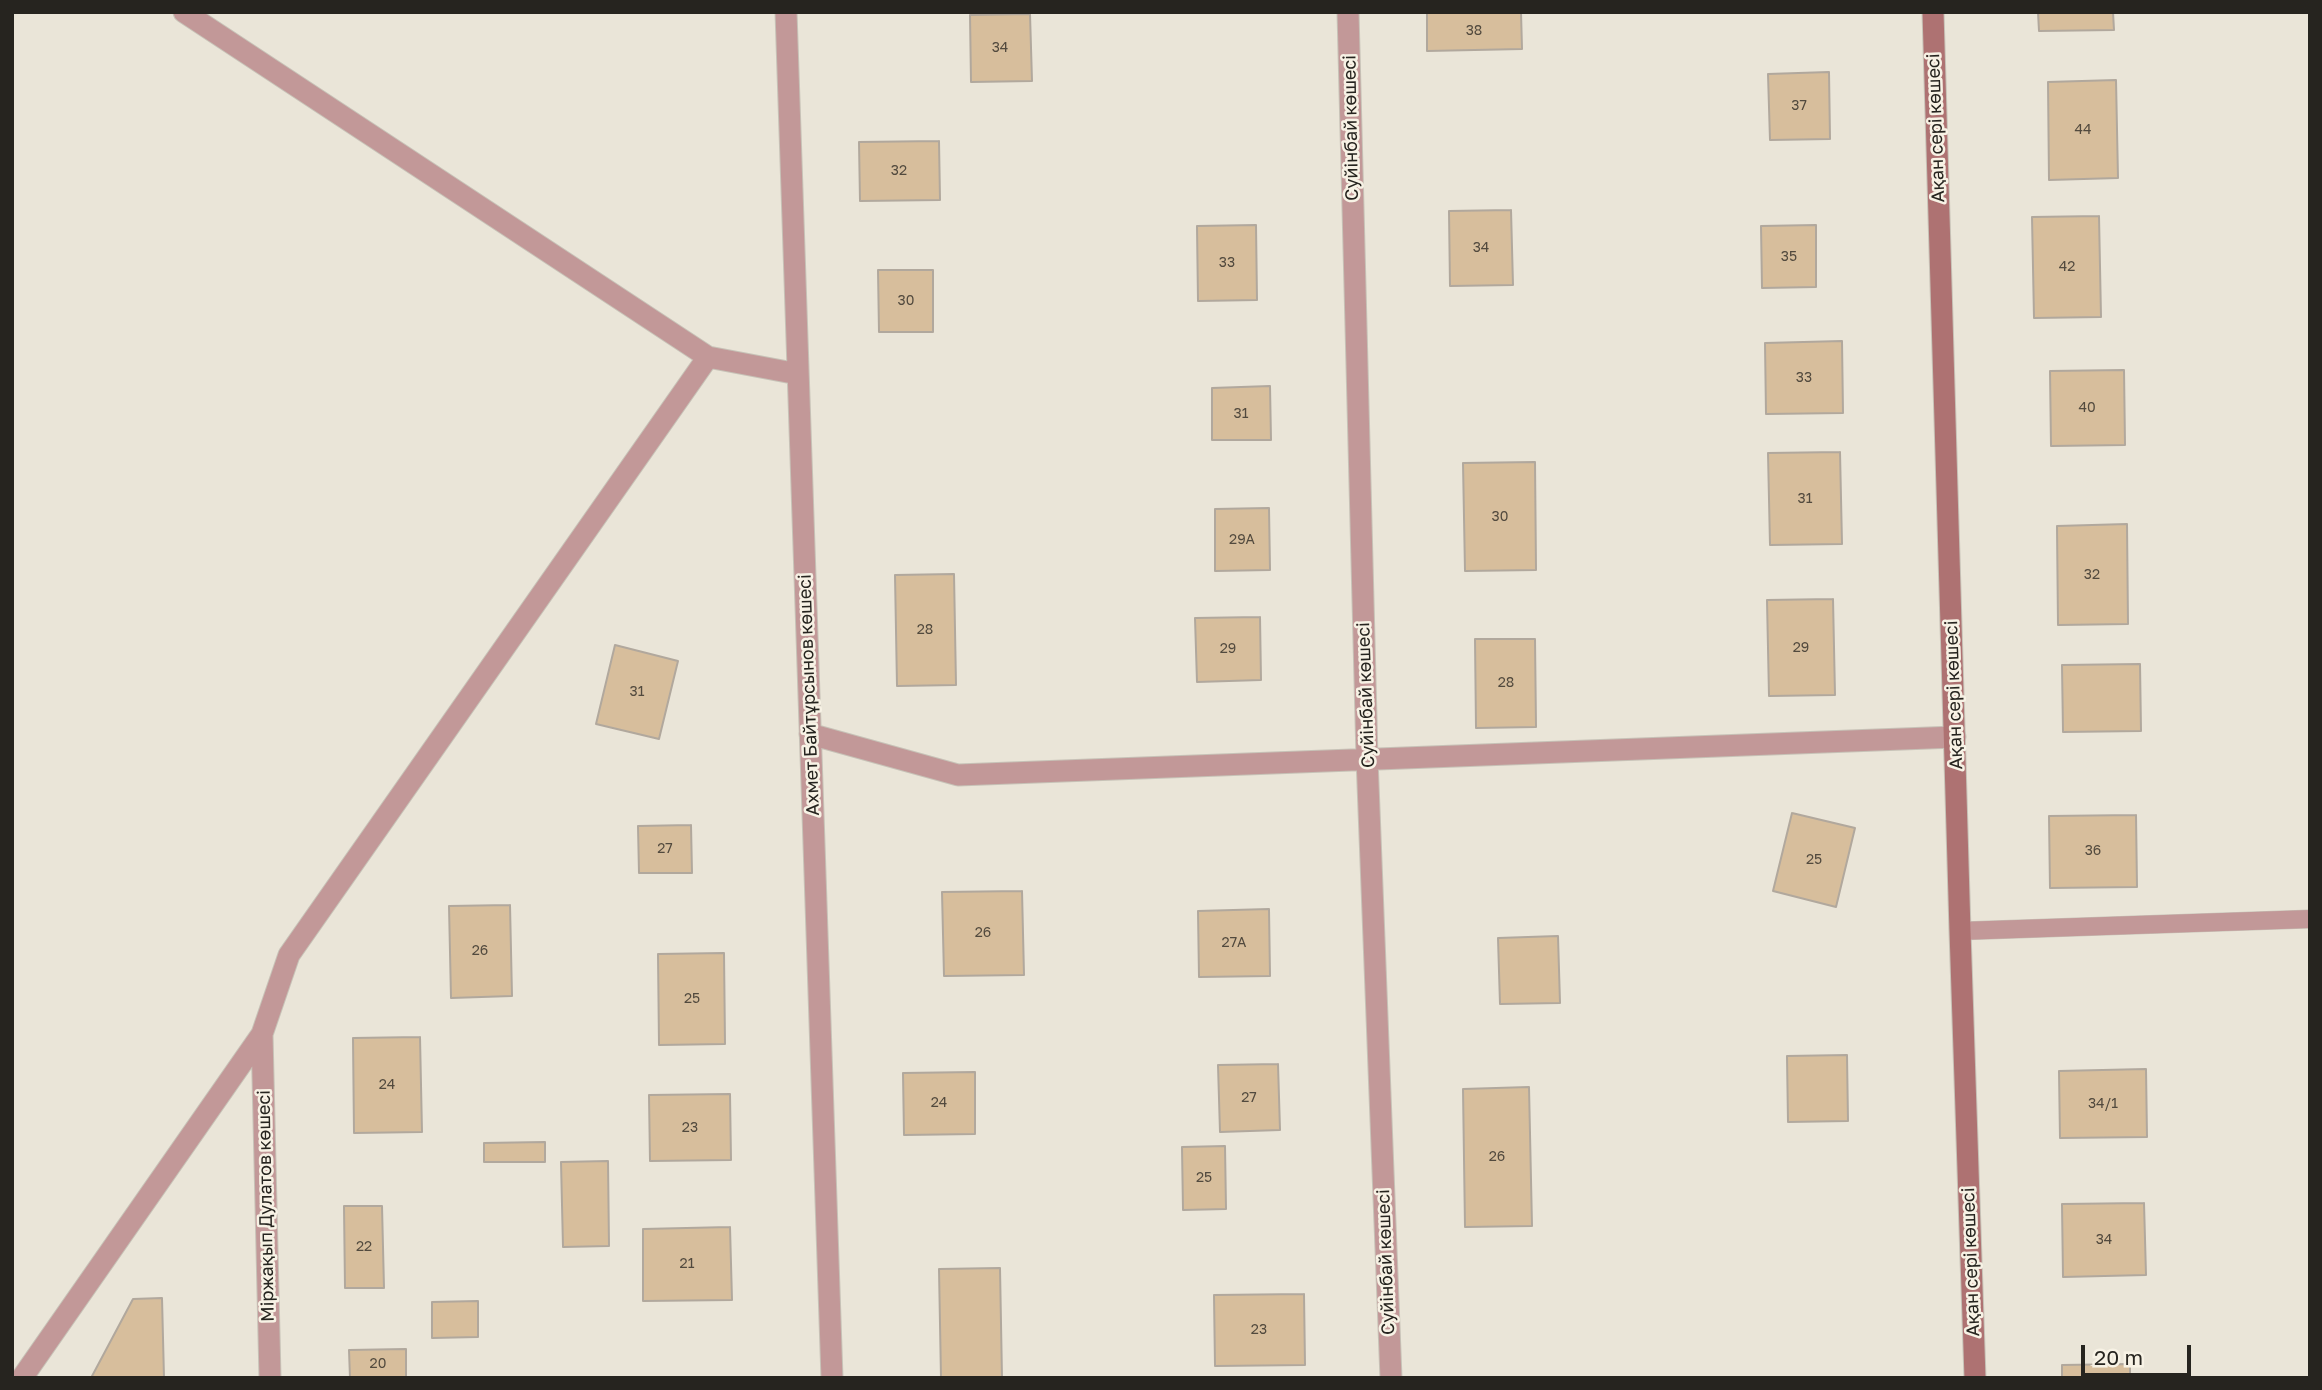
<!DOCTYPE html>
<html>
<head>
<meta charset="utf-8">
<style>
  body { margin:0 }
  #map { position:relative; width:2322px; height:1390px; overflow:hidden; background:#eae5d8; font-family:"Golos Text",sans-serif }
  canvas { display:block }
  .frame { position:absolute; inset:0; border:14px solid #26241f; pointer-events:none }
  .scale { position:absolute; left:2081px; top:1345px; width:110px; height:32px; box-sizing:border-box; border:4px solid #26241f; border-top:0; padding-left:9px; font-size:21px; line-height:24px; white-space:nowrap; color:#26241f; -webkit-text-stroke:5px #f7f2e5; paint-order:stroke }
</style>
</head>
<body>
<div id="map">
<canvas width="2322" height="1390"></canvas>
<div class="frame"></div>
<div class="scale">20 m</div>
</div>
<script>
const ctx = document.querySelector('canvas').getContext('2d');
ctx.lineJoin = 'round';
function fill(path, color) {
  ctx.fillStyle = color;
  ctx.fill(path, 'evenodd');
}
function shape(rows) {
  const path = new Path2D();
  for (const r of rows) {
    path.moveTo(r[0], r[1]);
    for (let i = 2; i < r.length; i += 2) path.lineTo(r[i], r[i + 1]);
  }
  return path;
}
function stroke(path, color, width, dash) {
  ctx.strokeStyle = color;
  ctx.lineWidth = width;
  ctx.lineCap = dash ? 'butt' : 'round';
  ctx.setLineDash(dash || []);
  ctx.stroke(path);
}
function label(font, color, halo, rows, align = 'center') {
  ctx.font = font + ' "Golos Text",sans-serif';
  ctx.lineWidth = 5;
  ctx.setLineDash([]);
  ctx.textBaseline = 'middle';
  ctx.strokeStyle = halo;
  ctx.fillStyle = color;
  for (const [text, x, y, turn = 0] of rows) {
    ctx.save();
    ctx.translate(x, y);
    ctx.rotate((+turn || 0) * Math.PI / 180);
    ctx.textAlign = isNaN(turn) ? turn : align;
    if (halo) ctx.strokeText(text, 0, 0);
    ctx.fillText(text, 0, 0);
    ctx.restore();
  }
}
const building = shape([
  [1427,12,1521,12,1522,49,1427,51,1427,12],
  [2038,12,2113,12,2114,30,2039,31,2038,12],
  [1030,14,1032,81,971,82,970,15,1030,14],
  [1829,72,1830,139,1770,140,1768,74,1829,72],
  [2116,80,2118,178,2049,180,2048,82,2116,80],
  [939,141,940,200,860,201,859,142,939,141],
  [1511,210,1513,285,1450,286,1449,211,1511,210],
  [2099,216,2101,317,2034,318,2032,217,2099,216],
  [1256,225,1257,300,1198,301,1197,226,1256,225],
  [1816,225,1816,287,1762,288,1761,226,1816,225],
  [878,270,933,270,933,332,879,332,878,270],
  [1842,341,1843,413,1766,414,1765,343,1842,341],
  [2124,370,2125,445,2051,446,2050,371,2124,370],
  [1270,386,1271,440,1212,440,1212,388,1270,386],
  [1840,452,1842,544,1770,545,1768,453,1840,452],
  [1535,462,1536,570,1465,571,1463,463,1535,462],
  [1269,508,1270,570,1215,571,1215,509,1269,508],
  [2127,524,2128,624,2058,625,2057,526,2127,524],
  [954,574,956,685,897,686,895,575,954,574],
  [1833,599,1835,695,1769,696,1767,600,1833,599],
  [1260,617,1261,680,1197,682,1195,618,1260,617],
  [1475,639,1535,639,1536,727,1476,728,1475,639],
  [615,645,678,661,659,739,596,724,615,645],
  [2140,664,2141,731,2063,732,2062,665,2140,664],
  [1792,813,1855,828,1836,907,1773,891,1792,813],
  [2136,815,2137,887,2050,888,2049,816,2136,815],
  [691,825,692,873,639,873,638,826,691,825],
  [1022,891,1024,975,944,976,942,892,1022,891],
  [510,905,512,996,451,998,449,906,510,905],
  [1269,909,1270,976,1199,977,1198,911,1269,909],
  [1558,936,1560,1003,1500,1004,1498,938,1558,936],
  [724,953,725,1044,659,1045,658,954,724,953],
  [420,1037,422,1132,354,1133,353,1038,420,1037],
  [1847,1055,1848,1121,1788,1122,1787,1056,1847,1055],
  [1278,1064,1280,1130,1220,1132,1218,1065,1278,1064],
  [2146,1069,2147,1137,2060,1138,2059,1071,2146,1069],
  [975,1072,975,1134,904,1135,903,1073,975,1072],
  [1529,1087,1532,1226,1465,1227,1463,1089,1529,1087],
  [730,1094,731,1160,650,1161,649,1095,730,1094],
  [545,1142,545,1162,484,1162,484,1143,545,1142],
  [1225,1146,1226,1209,1183,1210,1182,1147,1225,1146],
  [608,1161,609,1246,563,1247,561,1162,608,1161],
  [2144,1203,2146,1275,2063,1277,2062,1204,2144,1203],
  [344,1206,382,1206,384,1288,345,1288,344,1206],
  [730,1227,732,1300,643,1301,643,1229,730,1227],
  [1000,1268,1002,1378,941,1378,939,1269,1000,1268],
  [1304,1294,1305,1365,1215,1366,1214,1295,1304,1294],
  [162,1298,164,1378,91,1378,133,1299,162,1298],
  [478,1301,478,1337,432,1338,432,1302,478,1301],
  [406,1349,406,1378,350,1378,349,1350,406,1349],
  [2130,1364,2130,1378,2062,1378,2062,1365,2130,1364]
]);
const lane = shape([
  [1960,931,2310,919]
]);
const street = shape([
  [184,12,708,357],
  [786,12,832,1378],
  [1348,12,1367,758,1391,1378],
  [810,734,958,775,1955,737],
  [262,1034,270,1378],
  [22,1378,262,1034,289,955,708,357,798,374]
]);
const secondary = shape([
  [1933,12,1960,931,1975,1378]
]);
const numberNames = [
  ["38",1474,31],
  ["34",1000,48],
  ["37",1799,106],
  ["44",2083,130],
  ["32",899,171],
  ["34",1481,248],
  ["35",1789,257],
  ["33",1227,263],
  ["42",2067,267],
  ["30",906,301],
  ["33",1804,378],
  ["40",2087,408],
  ["31",1241,414],
  ["31",1805,499],
  ["30",1500,517],
  ["29А",1242,540],
  ["32",2092,575],
  ["28",925,630],
  ["29",1801,648],
  ["29",1228,649],
  ["28",1506,683],
  ["31",637,692],
  ["27",665,849],
  ["36",2093,851],
  ["25",1814,860],
  ["26",983,933],
  ["27А",1234,943],
  ["26",480,951],
  ["25",692,999],
  ["24",387,1085],
  ["27",1249,1098],
  ["24",939,1103],
  ["34/1",2103,1104],
  ["23",690,1128],
  ["26",1497,1157],
  ["25",1204,1178],
  ["34",2104,1240],
  ["22",364,1247],
  ["21",687,1264],
  ["23",1259,1330],
  ["20",378,1364]
];
const streetNames = [
  ["Суйінбай көшесі",1351,128,-91],
  ["Ақан сері көшесі",1936,128,-92],
  ["Ахмет Байтұрсынов көшесі",809,695,-92],
  ["Суйінбай көшесі",1366,695,-92],
  ["Ақан сері көшесі",1954,695,-92],
  ["Міржақып Дулатов көшесі",266,1206,-91],
  ["Суйінбай көшесі",1386,1262,-92],
  ["Ақан сері көшесі",1971,1262,-92]
];
fill(building, '#d7be9c');
stroke(building, '#b1a89d', 2);
stroke(lane, '#c7c2b7', 19);
stroke(street, '#c7c2b7', 23);
stroke(secondary, '#c7c2b7', 23);
stroke(lane, '#c29898', 18);
stroke(street, '#c29898', 21);
stroke(secondary, '#ae7272', 21);
label('14px', '#524a3e', null, numberNames);
label('18px', '#26241f', '#f7f2e5', streetNames);
</script>
</body>
</html>
